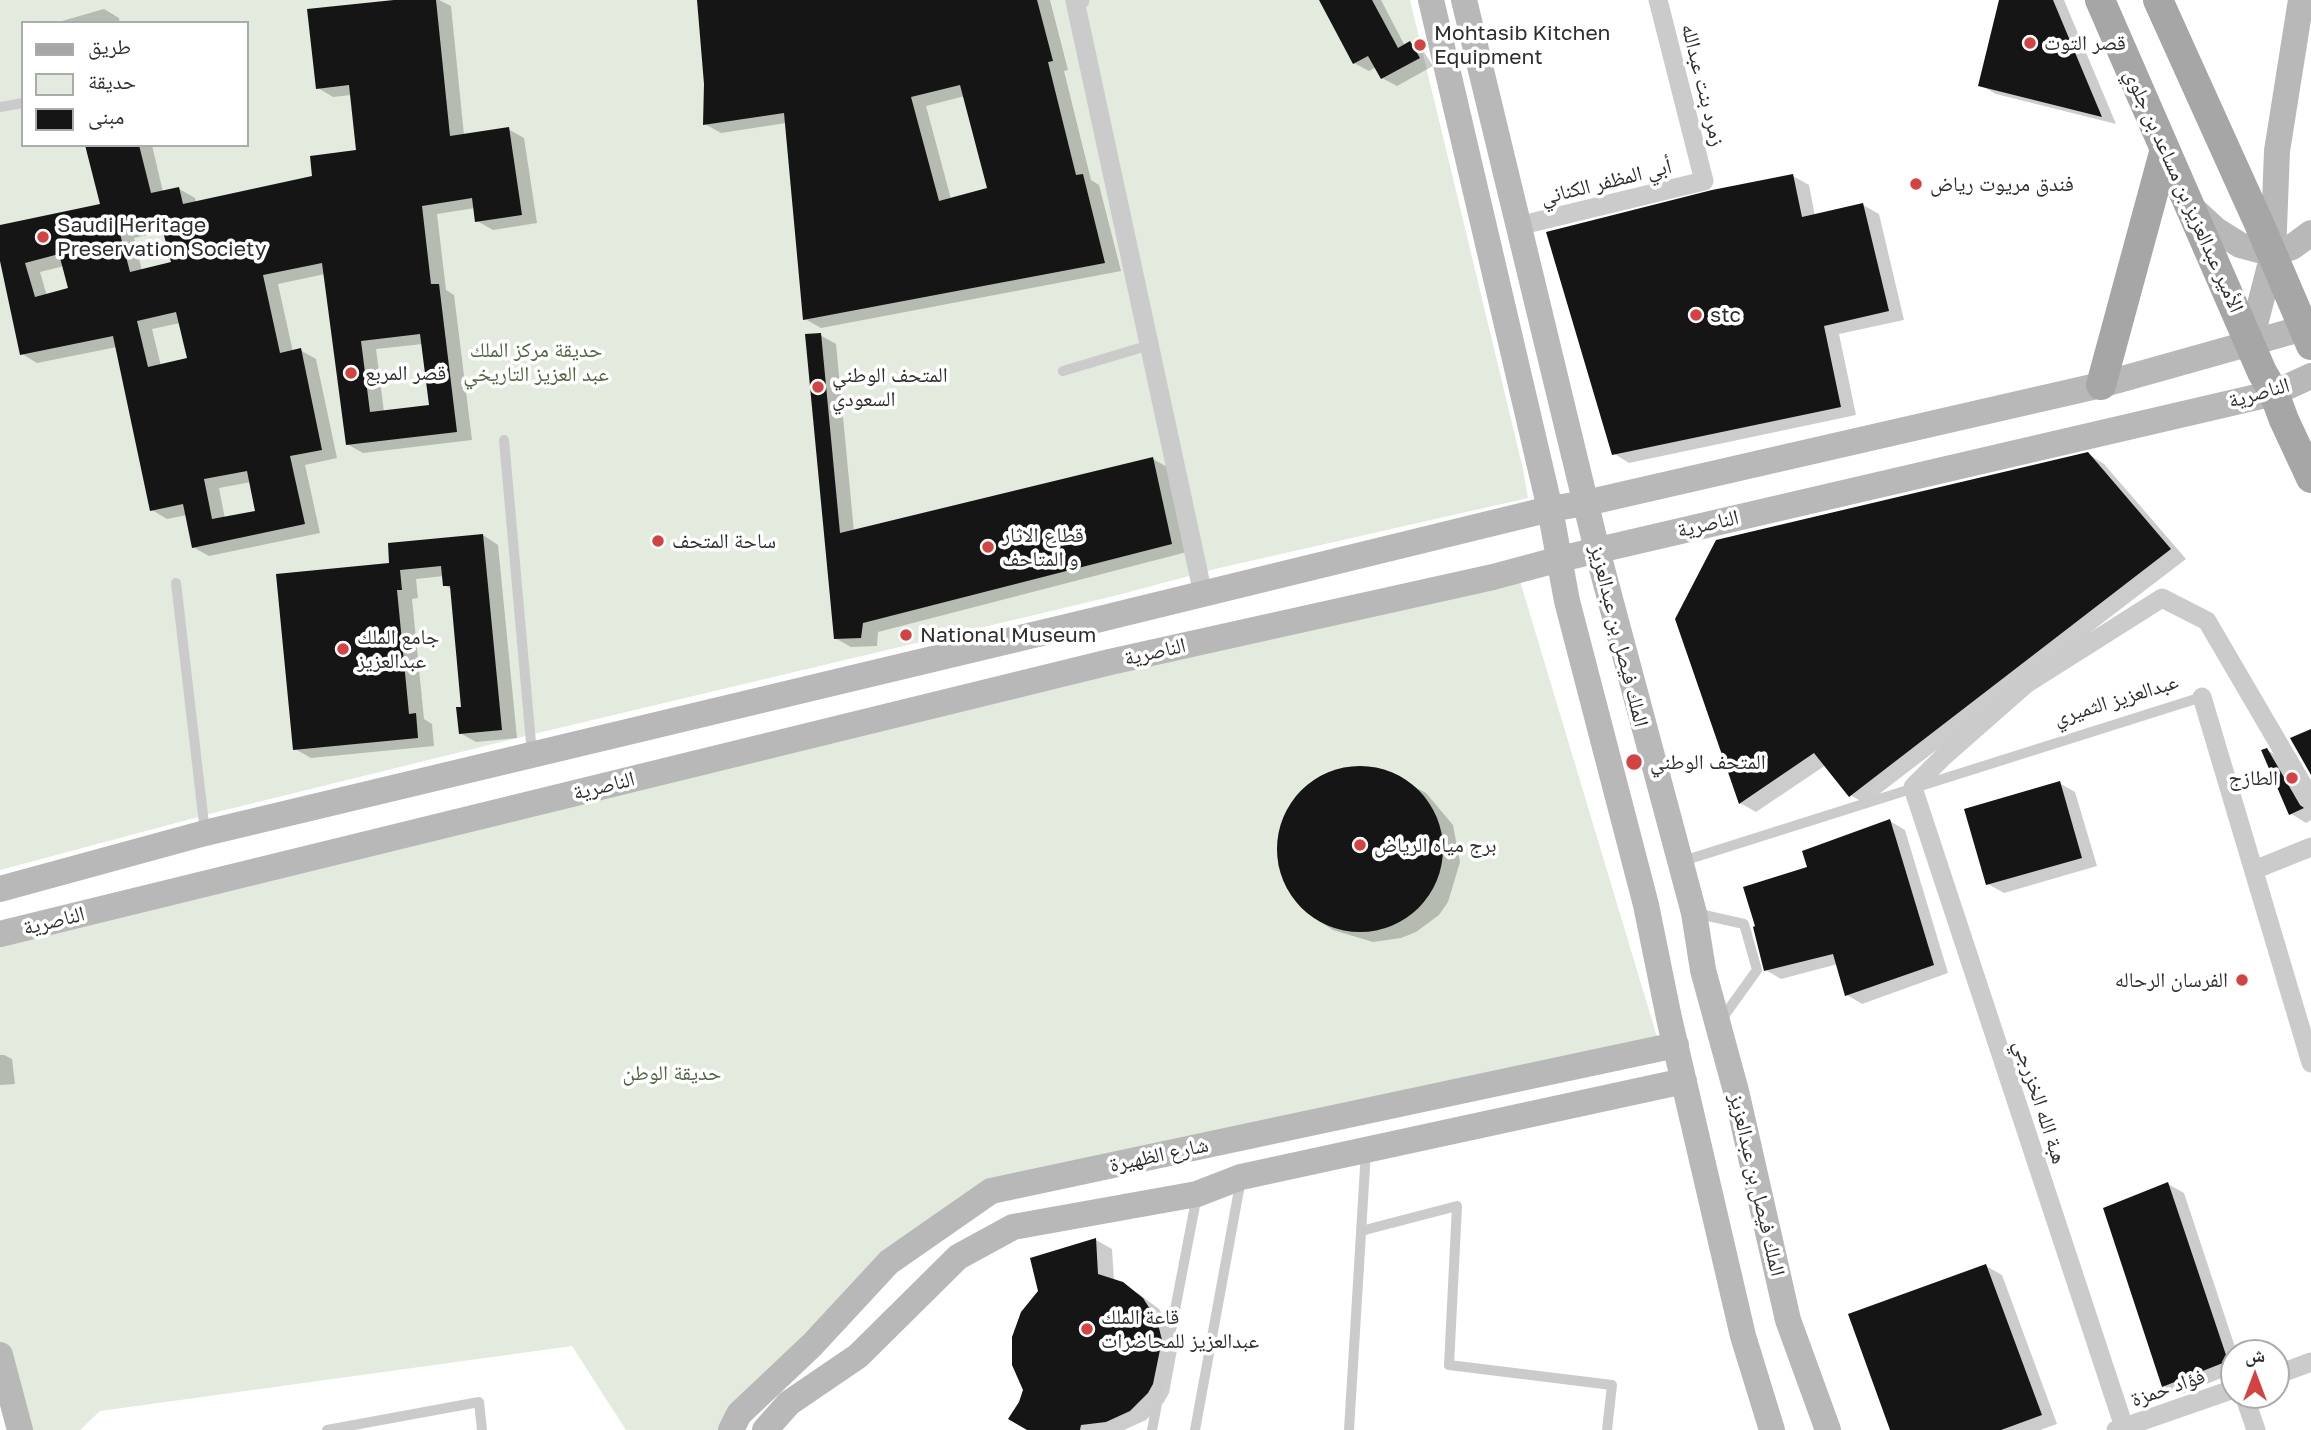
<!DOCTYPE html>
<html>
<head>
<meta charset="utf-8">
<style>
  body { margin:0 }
  #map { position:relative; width:2311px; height:1430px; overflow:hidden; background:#fff; font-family:"Golos Text","Noto Naskh Arabic",sans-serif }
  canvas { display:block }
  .legend { position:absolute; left:21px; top:21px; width:228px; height:126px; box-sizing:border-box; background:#fff; border:2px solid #ababab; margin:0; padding:9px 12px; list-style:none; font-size:21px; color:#2e2e2e }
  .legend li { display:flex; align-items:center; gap:14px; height:35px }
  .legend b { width:35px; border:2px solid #ababab }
  .north { position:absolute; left:2220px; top:1339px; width:70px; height:70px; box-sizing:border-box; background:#fff; border:2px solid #ababab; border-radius:50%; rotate:0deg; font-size:19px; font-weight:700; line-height:28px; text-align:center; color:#2e2e2e }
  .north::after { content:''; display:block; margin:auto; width:24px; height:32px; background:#d44342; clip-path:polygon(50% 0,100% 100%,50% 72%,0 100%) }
</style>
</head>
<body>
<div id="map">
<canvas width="2311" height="1430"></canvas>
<ul class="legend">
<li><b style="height:9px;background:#a6a6a6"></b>طريق</li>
<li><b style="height:19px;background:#e3eade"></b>حديقة</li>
<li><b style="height:19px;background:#151515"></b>مبنى</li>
</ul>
<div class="north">ش</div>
</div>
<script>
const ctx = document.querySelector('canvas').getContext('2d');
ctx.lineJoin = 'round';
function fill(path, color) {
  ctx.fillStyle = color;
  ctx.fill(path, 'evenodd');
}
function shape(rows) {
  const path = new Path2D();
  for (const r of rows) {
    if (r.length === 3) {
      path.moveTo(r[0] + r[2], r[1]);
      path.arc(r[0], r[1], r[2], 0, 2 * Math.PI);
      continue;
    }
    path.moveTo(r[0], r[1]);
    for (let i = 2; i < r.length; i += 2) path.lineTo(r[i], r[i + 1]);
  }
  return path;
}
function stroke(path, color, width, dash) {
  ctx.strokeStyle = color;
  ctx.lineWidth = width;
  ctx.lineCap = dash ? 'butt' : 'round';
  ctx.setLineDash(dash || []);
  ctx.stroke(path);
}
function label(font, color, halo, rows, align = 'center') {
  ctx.font = font + ' "Golos Text","Noto Naskh Arabic",sans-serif';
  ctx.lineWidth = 7;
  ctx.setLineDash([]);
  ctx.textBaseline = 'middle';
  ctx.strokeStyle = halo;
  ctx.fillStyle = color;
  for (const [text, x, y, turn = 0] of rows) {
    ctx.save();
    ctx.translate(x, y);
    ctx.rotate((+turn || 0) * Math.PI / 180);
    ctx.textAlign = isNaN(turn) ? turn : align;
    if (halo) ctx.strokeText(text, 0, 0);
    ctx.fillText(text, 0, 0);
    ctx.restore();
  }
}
const green = shape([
  [0,0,1410,0,1523,469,1528,498,1219,568,1114,596,542,732,213,813,0,870],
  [23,23,247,23,247,145,23,145],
  [1520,581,1660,1047,991,1195,889,1266,731,1430,626,1430,572,1346,100,1411,80,1430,19,1430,0,1359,0,938,1110,666]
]);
const shadow = shape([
  [410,0,439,0,451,6,464,135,508,129,524,138,537,223,493,230,477,221,475,208,437,214,446,290,454,295,472,440,363,453,347,444,325,274,278,284,293,352,300,350,316,359,337,458,305,465,320,533,209,556,193,547,187,515,167,519,152,510,117,347,37,363,22,354,0,253,0,226,102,205,87,145,152,145,163,192,179,189,195,198,196,203,314,178,358,152,351,95,333,97,318,88],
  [165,231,173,263,142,271,134,238],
  [64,266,70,289,47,296,40,272],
  [180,323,189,359,161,366,152,329],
  [423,344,431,407,384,412,376,349],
  [251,482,257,512,225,519,219,488],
  [698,0,1050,0,1068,70,1064,71,1091,180,1099,185,1121,271,821,328,805,319,786,123,721,133,705,124,706,84],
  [965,96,989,189,951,199,926,106],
  [1321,0,1381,0,1405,46,1410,43,1424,52,1433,66,1397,86,1382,78,1376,67,1369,71,1354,63],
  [2000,0,2064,0,2116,124,1996,94,1980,85],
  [104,9,119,18,120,23,55,23],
  [1793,176,1809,185,1815,216,1863,205,1879,214,1904,320,1839,334,1856,415,1629,463,1613,453],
  [820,335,836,344,854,532,1153,459,1169,468,1187,552,878,632,877,646,851,647,835,638],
  [2088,454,2104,464,2186,559,1866,804,1850,795,1826,765,1756,812,1740,803],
  [483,535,498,545,517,738,476,742,460,733,463,709,452,590,445,585,444,576,416,579,418,598,412,599,424,719,432,724,434,746,311,758,295,749,391,564],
  [2267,750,2283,759,2311,806,2311,820,2306,823,2290,813],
  [1355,767,1383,770,1426,793,1453,825,1460,862,1448,902,1439,915,1416,932,1401,938,1373,942,1333,930,1317,920,1303,909,1286,886,1278,865,1278,837,1295,798,1327,774],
  [2059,783,2075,792,2097,866,2004,893,1988,884],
  [1890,821,1905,830,1948,973,1862,1004,1847,995,1838,964,1781,979,1766,970,1758,927,1809,868],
  [0,1055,4,1055,12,1059,15,1084,0,1085],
  [2168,1184,2184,1193,2237,1353,2234,1353,2234,1373,2179,1395,2164,1386],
  [1096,1240,1112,1249,1114,1281,1139,1294,1159,1309,1173,1331,1177,1350,1169,1393,1164,1402,1146,1420,1124,1430,1030,1430,1021,1402,1040,1291,1032,1260],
  [1986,1266,2002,1275,2057,1424,2040,1430,1892,1430]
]);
const building = shape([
  [394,0,436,0,450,136,509,127,522,215,475,222,472,198,422,206,431,284,439,284,457,432,346,445,322,263,263,275,280,353,301,348,322,450,290,456,305,524,192,548,183,504,150,511,113,336,20,355,0,261,0,225,100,204,85,145,139,145,151,193,179,187,183,204,312,176,310,156,356,150,349,85,316,89,307,9],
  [160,220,171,262,130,272,119,230],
  [59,254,68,288,35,297,25,263],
  [176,312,187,358,148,367,137,321],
  [420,334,429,405,370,412,361,341],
  [247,471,255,511,212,519,204,479],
  [697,0,1037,0,1053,61,1048,62,1076,175,1083,174,1105,263,803,320,784,113,703,125,704,84],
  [960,85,987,188,939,201,911,97],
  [1319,0,1372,0,1398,48,1410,41,1420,58,1381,79,1368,56,1353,64],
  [1999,0,2053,0,2102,117,1978,86],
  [1793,174,1802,217,1863,203,1889,311,1824,326,1841,407,1612,455,1546,232,1712,190],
  [821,333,840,533,1153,457,1172,544,863,623,861,638,834,639,805,334],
  [2088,452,2171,549,1849,797,1814,753,1739,804,1675,619,1716,540],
  [483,534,502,730,459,734,456,707,461,707,450,586,443,586,441,566,400,570,402,590,397,590,409,714,416,713,418,738,293,750,276,574,389,563,388,543],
  [2311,729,2311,775,2290,738],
  [2267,748,2300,805,2304,808,2289,815,2261,750],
  [1360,849,83],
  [2060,781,2082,858,1986,885,1964,809],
  [1890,819,1934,965,1845,996,1833,954,1764,971,1753,927,1755,926,1743,887,1807,867,1802,851],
  [2168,1182,2228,1361,2162,1387,2103,1208],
  [1096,1238,1098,1274,1123,1282,1143,1298,1157,1320,1162,1340,1153,1384,1148,1393,1130,1411,1106,1422,1081,1425,1080,1430,1027,1430,1008,1419,1019,1402,1023,1390,1012,1365,1012,1337,1021,1312,1038,1291,1030,1258],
  [1986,1264,2042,1415,2001,1430,1890,1430,1848,1314]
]);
const lane = shape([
  [0,107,23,103],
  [1063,371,1150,345],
  [504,440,532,754],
  [176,583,205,832],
  [1683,861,2202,697],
  [1695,913,1744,924,1757,970,1721,1020],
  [1361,1231,1457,1206,1449,1365,1612,1385,1607,1430],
  [327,1430,479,1402,482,1430],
  [1152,1430,1197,1195],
  [1195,1430,1241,1179],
  [1349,1430,1366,1151]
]);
const street = shape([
  [1080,0,1075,1,1203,594],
  [1518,226,1704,181,1658,0],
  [2202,697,2311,1063],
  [1913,787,1944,756,2026,684,2162,598,2207,621,2311,799],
  [1913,788,2125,1430],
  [2254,870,2311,847],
  [2276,1375,2311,1362],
  [2244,1395,2256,1430],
  [2116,1430,2234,1389]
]);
const secondary = shape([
  [1431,0,1550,509,1567,601,1646,905,1669,1018,1743,1336,1772,1430],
  [1464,0,1597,550,1694,913,1703,970,1736,1091,1788,1320,1828,1430],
  [2191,207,2216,230,2240,245,2273,254,2292,247,2311,233],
  [2250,344,2273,254,2277,151,2301,0],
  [0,889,205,833,1100,619,1550,509,1586,503,2101,385,2304,328],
  [0,934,1110,662,1493,577,1560,559,2274,393,2311,376],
  [0,1355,20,1430],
  [731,1430,739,1414,812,1345,889,1262,991,1191,1676,1045],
  [765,1430,789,1403,858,1356,958,1257,1013,1227,1197,1194,1241,1177,1684,1081]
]);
const primary = shape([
  [2100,0,2262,372,2274,393,2284,420,2311,478],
  [2158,0,2261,228,2311,345],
  [2101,385,2165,149]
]);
const markers = [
  [2030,43,7,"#d44342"],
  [1420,45,7,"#d44342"],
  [1916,184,7,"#d44342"],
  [43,237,7,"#d44342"],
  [1696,315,7,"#d44342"],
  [351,373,7,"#d44342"],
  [818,387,7,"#d44342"],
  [658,541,7,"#d44342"],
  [988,547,7,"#d44342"],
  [906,635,7,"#d44342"],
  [343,649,7,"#d44342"],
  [1634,762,9,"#d44342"],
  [2292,778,7,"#d44342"],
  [1360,845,7,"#d44342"],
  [2242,980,7,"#d44342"],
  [1087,1329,7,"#d44342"]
];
const poiNames = [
  ["Mohtasib Kitchen",1434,33],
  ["Equipment",1434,57],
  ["قصر التوت",2044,43],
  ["فندق مريوت رياض",1930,184],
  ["Saudi Heritage",57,225],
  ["Preservation Society",57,249],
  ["stc",1710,315],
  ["قصر المربع",365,373],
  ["المتحف الوطني",832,375],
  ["السعودي",832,399],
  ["قطاع الاثار",1002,535],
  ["و المتاحف",1002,559],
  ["ساحة المتحف",672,541],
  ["National Museum",920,635],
  ["جامع الملك",357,637],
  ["عبدالعزيز",357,661],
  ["المتحف الوطني",1650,762],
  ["الطازج",2278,778,"right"],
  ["برج مياه الرياض",1374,845],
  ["الفرسان الرحاله",2228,980,"right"],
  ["قاعة الملك",1101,1317],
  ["عبدالعزيز للمحاضرات",1101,1341]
];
const streetNames = [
  ["زمرد بنت عبدالله",1703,85,76],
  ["أبي المظفر الكناني",1606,182,-14],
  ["الأمير عبدالعزيز بن مساعد بن جلوي",2184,191,66],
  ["الناصرية",2259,393,-16],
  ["الناصرية",1708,524,-13],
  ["الملك فيصل بن عبدالعزيز",1619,636,76],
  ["الناصرية",1155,652,-13],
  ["عبدالعزيز الثميري",2116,700,-17],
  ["الناصرية",604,786,-14],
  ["الناصرية",54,921,-14],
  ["هبة الله الخزرجي",2040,1102,72],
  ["شارع الظهيرة",1159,1155,-12],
  ["الملك فيصل بن عبدالعزيز",1757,1185,77],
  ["فؤاد حمزة",2168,1388,-19]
];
const parkNames = [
  ["حديقة مركز الملك",536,350],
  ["عبد العزيز التاريخي",536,374],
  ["حديقة الوطن",672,1073]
];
fill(green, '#e3eade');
fill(shadow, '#0003');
fill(building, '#151515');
stroke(lane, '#cbcbcb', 10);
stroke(street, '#cbcbcb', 19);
stroke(secondary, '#b8b8b8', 26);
stroke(primary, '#a6a6a6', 30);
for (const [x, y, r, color] of markers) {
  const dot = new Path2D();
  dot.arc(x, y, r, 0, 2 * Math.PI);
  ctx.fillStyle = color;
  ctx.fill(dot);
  stroke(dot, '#fff', 2.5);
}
label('21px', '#2e2e2e', '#fff', poiNames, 'left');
label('21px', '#2e2e2e', '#fff', streetNames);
label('21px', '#4f6640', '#fff', parkNames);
</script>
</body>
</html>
